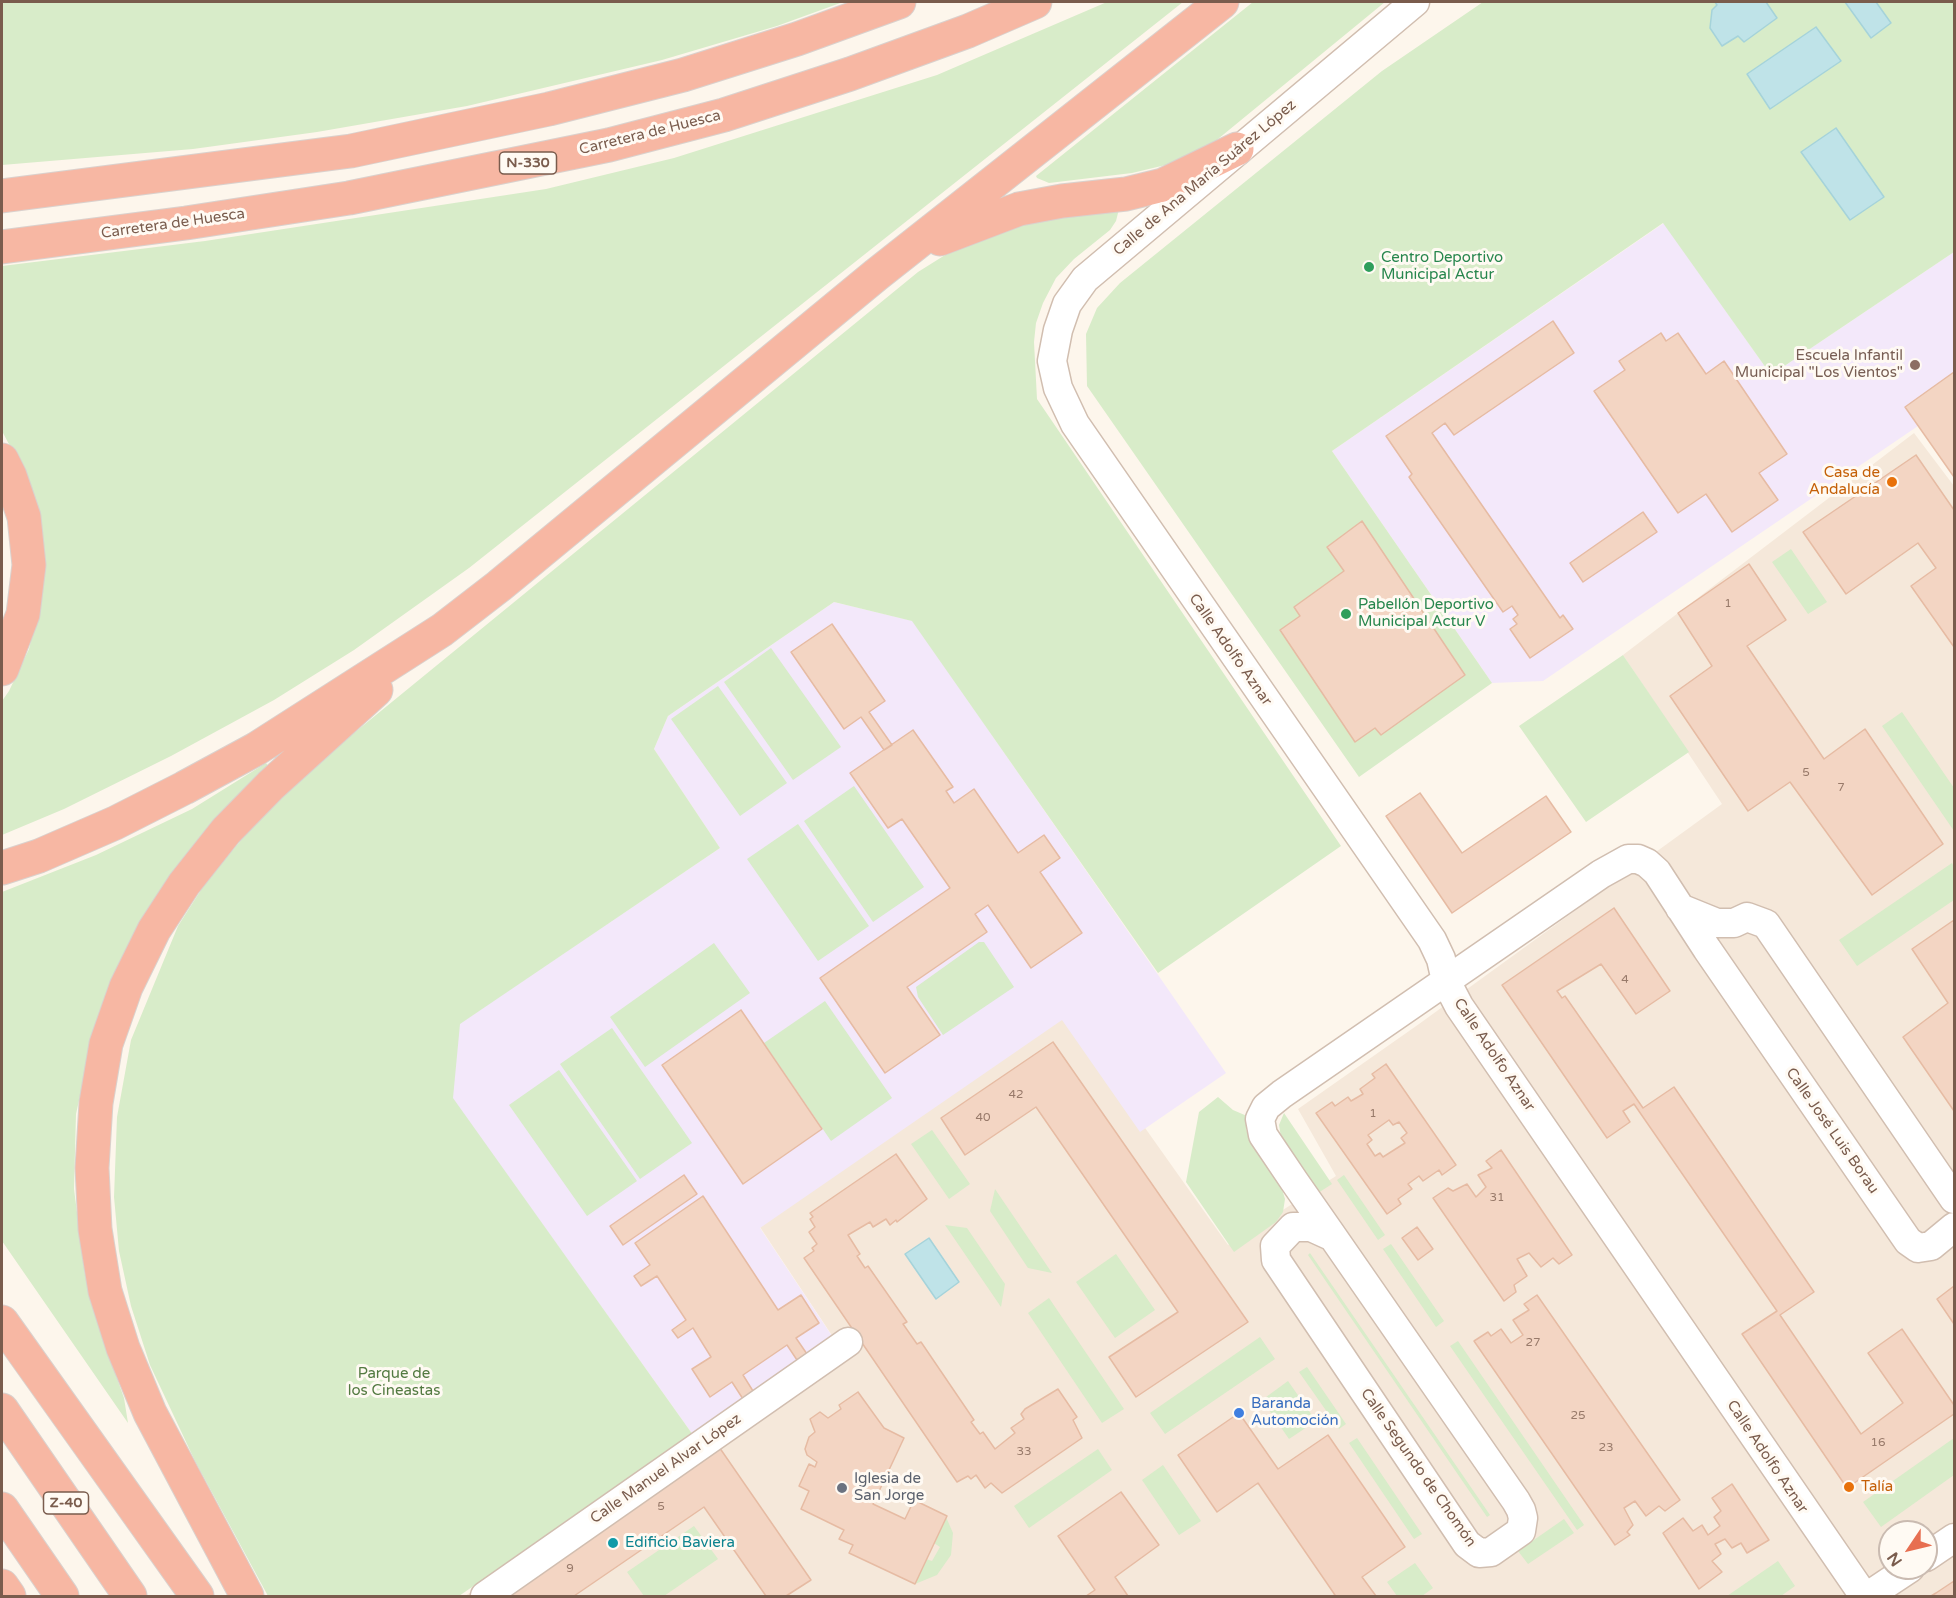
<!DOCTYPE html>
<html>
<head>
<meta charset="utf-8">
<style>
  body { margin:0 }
  #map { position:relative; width:1956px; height:1598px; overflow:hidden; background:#fdf6ec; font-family:"Varela Round",sans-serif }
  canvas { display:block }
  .frame { position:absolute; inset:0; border:3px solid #7a5c4d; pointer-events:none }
  .north { position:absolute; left:1878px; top:1520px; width:60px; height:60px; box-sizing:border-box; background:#fffaf3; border:2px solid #cabbb1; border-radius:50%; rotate:235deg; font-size:16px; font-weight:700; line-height:24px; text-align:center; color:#7a5c4d }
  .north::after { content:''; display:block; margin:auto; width:21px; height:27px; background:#e76f51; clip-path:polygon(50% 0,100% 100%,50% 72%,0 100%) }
</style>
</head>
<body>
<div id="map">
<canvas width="1956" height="1598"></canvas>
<div class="frame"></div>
<div class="north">N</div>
</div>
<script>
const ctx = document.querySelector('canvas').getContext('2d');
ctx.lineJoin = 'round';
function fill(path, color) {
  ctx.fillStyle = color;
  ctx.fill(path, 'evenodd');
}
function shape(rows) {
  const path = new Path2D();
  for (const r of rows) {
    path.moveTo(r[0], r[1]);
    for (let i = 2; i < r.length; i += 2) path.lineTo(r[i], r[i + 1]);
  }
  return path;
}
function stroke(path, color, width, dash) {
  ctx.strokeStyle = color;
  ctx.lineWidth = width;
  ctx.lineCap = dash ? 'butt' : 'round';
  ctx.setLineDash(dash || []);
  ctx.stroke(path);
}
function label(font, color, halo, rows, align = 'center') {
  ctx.font = font + ' "Varela Round",sans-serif';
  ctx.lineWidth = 6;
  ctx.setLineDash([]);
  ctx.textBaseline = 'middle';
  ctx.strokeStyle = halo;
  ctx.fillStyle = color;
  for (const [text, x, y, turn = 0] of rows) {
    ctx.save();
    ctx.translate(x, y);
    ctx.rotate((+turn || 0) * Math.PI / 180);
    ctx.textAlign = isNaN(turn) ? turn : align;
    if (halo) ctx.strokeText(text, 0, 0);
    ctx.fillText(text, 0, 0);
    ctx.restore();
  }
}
const residential = shape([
  [1914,433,1954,486,1954,1596,465,1596,835,1340,752,1215,1058,1005,1228,1245,1336,1176,1298,1109,1419,1024,1722,804,1623,655],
  [1890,1532,1926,1532,1926,1568,1890,1568]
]);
const education = shape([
  [1664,223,1771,375,1954,252,1954,477,1918,426,1543,681,1492,683,1332,451],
  [834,602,913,621,1226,1073,1140,1132,1062,1020,760,1228,834,1339,693,1435,452,1098,459,1024,720,848,654,749,668,716]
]);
const green = shape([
  [2,2,843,2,777,26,662,60,467,106,317,132,193,149,2,165],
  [1107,2,1183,2,469,568,354,650,274,700,171,756,64,809,2,835,2,701,9,691,29,649,41,596,31,486,2,431,2,266,205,241,546,189,674,158,937,75],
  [1253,2,1385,2,1207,148,1174,163,1132,173,1049,183,1037,178,1036,176],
  [1483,2,1954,2,1954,252,1771,375,1663,223,1332,451,1492,683,1359,777,1087,386,1086,334,1097,308,1120,283,1382,71],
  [1120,205,1116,221,1110,230,1074,259,1056,278,1043,303,1036,323,1034,342,1037,399,1341,846,1158,973,912,621,834,602,668,716,654,749,720,848,460,1024,453,1098,693,1435,459,1596,268,1596,195,1461,150,1365,131,1306,119,1251,114,1197,117,1117,131,1040,178,926,208,879,283,791,918,272,961,245,999,227],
  [1791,549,1827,602,1808,614,1772,562],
  [771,648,841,747,793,780,724,682],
  [1623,655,1689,752,1586,822,1519,726],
  [718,686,787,783,740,816,671,719],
  [1902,712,1954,788,1954,831,1882,726],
  [266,763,271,770,92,1042,76,1114,74,1189,85,1275,101,1333,124,1398,128,1423,2,1241,2,892,96,855,192,809],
  [854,786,924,887,873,922,804,821],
  [798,824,869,926,818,961,747,859],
  [1952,863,1954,867,1954,900,1857,966,1839,940],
  [979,942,984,942,1014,987,943,1035,918,997,916,987],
  [714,943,750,993,645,1067,610,1017],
  [825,1001,892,1098,831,1141,764,1043],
  [612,1028,692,1143,640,1179,560,1064],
  [559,1070,637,1181,587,1216,509,1105],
  [1218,1097,1233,1110,1247,1116,1246,1129,1251,1144,1282,1189,1285,1199,1283,1212,1276,1222,1234,1252,1186,1182,1199,1112],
  [1284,1113,1332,1184,1318,1193,1281,1137,1279,1125],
  [932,1130,970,1184,949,1199,911,1144],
  [1344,1175,1385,1235,1378,1240,1337,1180],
  [995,1189,1052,1273,1028,1268,990,1211],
  [945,1225,967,1228,1005,1284,1001,1307],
  [1391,1244,1444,1321,1436,1327,1383,1249],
  [1310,1253,1490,1515,1487,1517,1308,1255],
  [1116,1254,1155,1310,1115,1338,1076,1282],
  [1049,1298,1124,1409,1102,1423,1028,1313],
  [1260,1337,1275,1359,1165,1434,1150,1413],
  [1458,1341,1584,1525,1577,1530,1450,1346],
  [1307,1367,1346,1424,1339,1429,1299,1372],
  [1288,1381,1316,1421,1289,1439,1262,1400],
  [1357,1438,1422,1534,1414,1539,1349,1443],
  [1954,1438,1954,1475,1881,1527,1863,1502],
  [1098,1449,1112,1470,1029,1528,1014,1506],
  [1163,1465,1201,1521,1179,1535,1142,1480],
  [946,1517,953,1533,951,1555,937,1575,915,1584,926,1559,932,1561,940,1547,934,1543],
  [1564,1519,1574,1533,1528,1564,1518,1551],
  [694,1526,718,1559,664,1596,644,1596,627,1572],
  [1778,1561,1795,1586,1781,1596,1727,1596],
  [1415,1563,1433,1588,1422,1596,1397,1596,1387,1582]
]);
const water = shape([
  [1715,2,1766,2,1777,18,1744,42,1738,36,1722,46,1710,28,1712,10,1717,5,1715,2],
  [1845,2,1876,2,1891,23,1871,38,1845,2],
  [1816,27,1841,61,1770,109,1747,74,1816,27],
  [1836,128,1884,197,1850,220,1801,152,1836,128],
  [929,1238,959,1282,936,1299,905,1254,929,1238]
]);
const building = shape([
  [1553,321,1574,353,1454,435,1445,423,1432,433,1560,618,1563,615,1573,629,1530,658,1510,629,1517,624,1513,619,1518,615,1512,606,1503,612,1409,477,1412,474,1386,436,1553,321],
  [1661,333,1666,341,1678,333,1706,374,1724,361,1787,454,1759,473,1778,500,1732,532,1706,494,1678,513,1594,391,1625,370,1619,361,1661,333],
  [1954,372,1954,477,1905,407,1954,372],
  [1916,455,1954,510,1954,647,1911,586,1936,568,1918,543,1846,594,1803,532,1916,455],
  [1643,512,1657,532,1583,582,1570,563,1643,512],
  [1362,521,1465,675,1381,735,1375,728,1355,742,1280,630,1300,616,1294,607,1344,571,1327,547,1362,521],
  [1749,564,1786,620,1747,646,1824,759,1865,729,1943,844,1872,895,1790,782,1748,811,1670,696,1712,666,1678,613,1749,564],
  [832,624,885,701,869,712,892,745,884,750,861,717,844,729,791,652,832,624],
  [913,730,953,787,946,791,954,803,974,789,1018,853,1044,835,1060,858,1040,872,1082,933,1031,968,988,905,975,914,987,932,907,987,940,1035,885,1073,820,978,950,888,902,819,888,828,850,773,913,730],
  [1420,793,1462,853,1546,796,1571,832,1452,913,1386,816,1420,793],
  [1614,908,1670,991,1636,1014,1601,964,1557,991,1562,998,1565,996,1643,1108,1674,1087,1814,1292,1780,1315,1861,1434,1903,1403,1868,1353,1902,1329,1954,1405,1954,1414,1847,1488,1742,1334,1777,1311,1634,1104,1623,1111,1630,1122,1607,1138,1502,985,1614,908],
  [1954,920,1954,1111,1903,1037,1948,1003,1912,949,1954,920],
  [741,1010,822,1129,743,1184,662,1065,741,1010],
  [1053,1042,1248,1322,1136,1397,1109,1357,1178,1312,1036,1107,965,1155,941,1118,1053,1042],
  [1386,1064,1456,1165,1442,1175,1439,1170,1423,1181,1419,1176,1408,1184,1412,1189,1398,1199,1401,1204,1387,1214,1316,1113,1332,1102,1335,1106,1348,1097,1351,1101,1363,1094,1360,1089,1375,1078,1372,1074,1386,1064],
  [1389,1120,1393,1125,1399,1122,1407,1133,1401,1138,1405,1143,1383,1157,1380,1153,1375,1156,1367,1144,1372,1140,1368,1135,1389,1120],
  [1501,1150,1572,1255,1559,1264,1553,1258,1541,1267,1529,1253,1517,1259,1527,1276,1514,1285,1516,1292,1504,1301,1433,1198,1448,1188,1453,1191,1467,1184,1476,1197,1486,1187,1478,1175,1492,1168,1486,1161,1501,1150],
  [896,1154,927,1199,897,1222,896,1220,890,1225,886,1219,873,1227,870,1222,848,1235,860,1254,857,1256,865,1268,868,1266,907,1322,903,1324,917,1344,921,1342,974,1420,971,1422,980,1434,983,1432,995,1449,1015,1433,1011,1428,1024,1419,1021,1414,1025,1409,1058,1389,1077,1417,1073,1420,1082,1438,1002,1493,991,1483,985,1488,976,1475,971,1479,968,1476,957,1482,804,1258,814,1251,812,1248,817,1244,809,1232,815,1227,810,1219,813,1217,810,1213,896,1154],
  [684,1175,697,1194,623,1245,610,1226,684,1175],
  [703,1196,778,1310,801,1295,819,1323,796,1338,807,1354,797,1360,787,1345,743,1375,753,1391,743,1399,732,1382,710,1397,692,1369,711,1357,693,1328,678,1338,672,1330,686,1320,657,1276,641,1286,634,1276,650,1265,635,1243,703,1196],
  [1417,1227,1433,1249,1418,1260,1402,1238,1417,1227],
  [1954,1286,1954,1324,1937,1299,1954,1286],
  [1537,1295,1680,1500,1665,1511,1659,1506,1646,1516,1635,1501,1624,1508,1633,1525,1627,1532,1630,1535,1615,1545,1474,1341,1488,1332,1491,1336,1501,1329,1511,1343,1523,1335,1513,1320,1529,1310,1524,1304,1537,1295],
  [858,1392,884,1428,904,1438,873,1504,905,1519,914,1500,947,1516,915,1584,849,1553,853,1545,839,1539,844,1530,801,1509,809,1491,799,1486,809,1464,815,1467,817,1462,807,1455,805,1449,809,1437,815,1432,810,1419,820,1412,828,1418,841,1409,839,1405,858,1392],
  [1239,1413,1278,1469,1328,1435,1405,1547,1362,1577,1376,1596,1333,1596,1335,1595,1258,1483,1217,1512,1178,1455,1239,1413],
  [717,1444,811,1580,786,1596,766,1596,704,1507,574,1596,497,1596,717,1444],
  [1732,1484,1769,1540,1747,1553,1741,1543,1732,1548,1725,1539,1715,1544,1721,1554,1712,1561,1722,1572,1699,1589,1663,1533,1683,1518,1693,1531,1702,1525,1708,1535,1720,1526,1714,1517,1721,1511,1712,1498,1732,1484],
  [1121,1492,1159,1545,1115,1577,1128,1596,1086,1596,1095,1590,1058,1536,1121,1492],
  [1954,1581,1954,1596,1931,1596,1936,1593,1954,1581]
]);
const minor = shape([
  [1415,2,1085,279,1067,304,1058,330,1052,361,1058,388,1075,424,1432,940,1441,959,1446,981,1459,1006,1864,1596],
  [1680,908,1717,923,1734,923,1747,917,1766,924,1954,1199],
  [1333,1237,1311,1227,1293,1227,1275,1246,1276,1260,1467,1544,1479,1553,1491,1552,1521,1531,1523,1518,1521,1510,1516,1501,1333,1237,1294,1181,1263,1135,1260,1119,1266,1107,1282,1094,1601,874,1628,859,1638,859,1647,863,1657,872,1707,949,1908,1241,1918,1248,1931,1246,1954,1227],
  [1926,1557,1954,1538],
  [485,1596,848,1342],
  [1868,1596,1910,1568]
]);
const highway = shape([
  [2,196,351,151,549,109,683,75,797,39,899,2],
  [940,239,1019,209,1062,201,1126,194,1163,185,1237,149],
  [2,247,186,223,349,198,609,145,724,115,850,74,968,31,1035,2],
  [2,460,10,476,24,517,29,565,23,614,2,669],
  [2,868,39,856,115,823,184,788,256,749,442,630,499,586,876,275,1222,2],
  [2,1322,197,1596],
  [2,1410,130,1596],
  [2,1509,62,1596],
  [2,1586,9,1596],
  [247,1596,150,1413,123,1348,105,1291,95,1229,92,1168,96,1103,106,1044,126,987,154,930,184,884,226,831,271,785,376,690]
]);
const markers = [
  [1369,267,6,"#2e9e5b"],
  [1915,365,6,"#8d6e63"],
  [1892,482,6,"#e8710a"],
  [1346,614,6,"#2e9e5b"],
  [1239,1413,6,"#3f7fe0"],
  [1849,1487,6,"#e8710a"],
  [842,1488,6,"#6b7280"],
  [613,1543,6,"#0f9aa8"]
];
const numberNames = [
  ["1",1728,604],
  ["5",1806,773],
  ["7",1841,788],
  ["4",1625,980],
  ["42",1016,1095],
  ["1",1373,1114],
  ["40",983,1118],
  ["31",1497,1198],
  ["27",1533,1343],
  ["25",1578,1416],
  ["16",1878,1443],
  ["23",1606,1448],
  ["33",1024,1452],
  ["5",661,1507],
  ["9",570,1569]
];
const shields = [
  [528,163,57],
  [66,1503,45]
];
const shieldNames = [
  ["N-330",528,163],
  ["Z-40",66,1503]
];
const streetNames = [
  ["Carretera de Huesca",650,133,-14],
  ["Calle de Ana María Suárez López",1205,178,-40],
  ["Carretera de Huesca",173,224,-8],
  ["Calle Adolfo Aznar",1230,650,55],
  ["Calle Adolfo Aznar",1494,1055,56],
  ["Calle José Luis Borau",1832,1131,55],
  ["Calle Adolfo Aznar",1767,1457,56],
  ["Calle Segundo de Chomón",1418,1468,55],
  ["Calle Manuel Alvar López",666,1469,-35]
];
const leisureNames = [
  ["Centro Deportivo",1381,258],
  ["Municipal Actur",1381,275],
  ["Pabellón Deportivo",1358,605],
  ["Municipal Actur V",1358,622]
];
const educationNames = [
  ["Escuela Infantil",1903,356],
  ["Municipal \"Los Vientos\"",1903,373]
];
const foodNames = [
  ["Casa de",1880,473],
  ["Andalucía",1880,490],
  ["Talía",1861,1487,"left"]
];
const parkNames = [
  ["Parque de",394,1374],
  ["los Cineastas",394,1391]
];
const shopNames = [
  ["Baranda",1251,1404],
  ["Automoción",1251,1421]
];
const worshipNames = [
  ["Iglesia de",854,1479],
  ["San Jorge",854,1496]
];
const cultureNames = [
  ["Edificio Baviera",625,1543]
];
fill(residential, '#f5e8da');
fill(education, '#f3e8fa');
fill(green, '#d8ecc9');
fill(water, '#bfe3e8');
stroke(water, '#a5d3da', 1.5);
fill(building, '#f3d5c3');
stroke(building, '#e6bba3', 1.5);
stroke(minor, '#d1beb0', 31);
stroke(highway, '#dad1cd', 35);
stroke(minor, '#fff', 28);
stroke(highway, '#f7b7a3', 33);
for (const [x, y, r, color] of markers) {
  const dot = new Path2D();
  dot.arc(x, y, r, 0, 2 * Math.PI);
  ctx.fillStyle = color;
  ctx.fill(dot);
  stroke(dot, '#fffaf3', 2);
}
label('12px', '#987a6a', null, numberNames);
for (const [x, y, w] of shields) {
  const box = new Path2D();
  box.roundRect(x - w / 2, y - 11, w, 22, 4.5);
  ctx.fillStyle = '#fffaf3';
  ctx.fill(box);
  stroke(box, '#7a5c4d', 1.5);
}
label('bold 14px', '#7a5c4d', null, shieldNames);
label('15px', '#7a5c4d', '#fffaf3', streetNames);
label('15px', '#27864d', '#fffaf3', leisureNames, 'left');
label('15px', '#785e54', '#fffaf3', educationNames, 'right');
label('15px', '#c56008', '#fffaf3', foodNames, 'right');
label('15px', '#537a41', '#fffaf3', parkNames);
label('15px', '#366cbe', '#fffaf3', shopNames, 'left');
label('15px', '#5b616d', '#fffaf3', worshipNames, 'left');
label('15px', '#0d838f', '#fffaf3', cultureNames, 'left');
</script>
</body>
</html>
